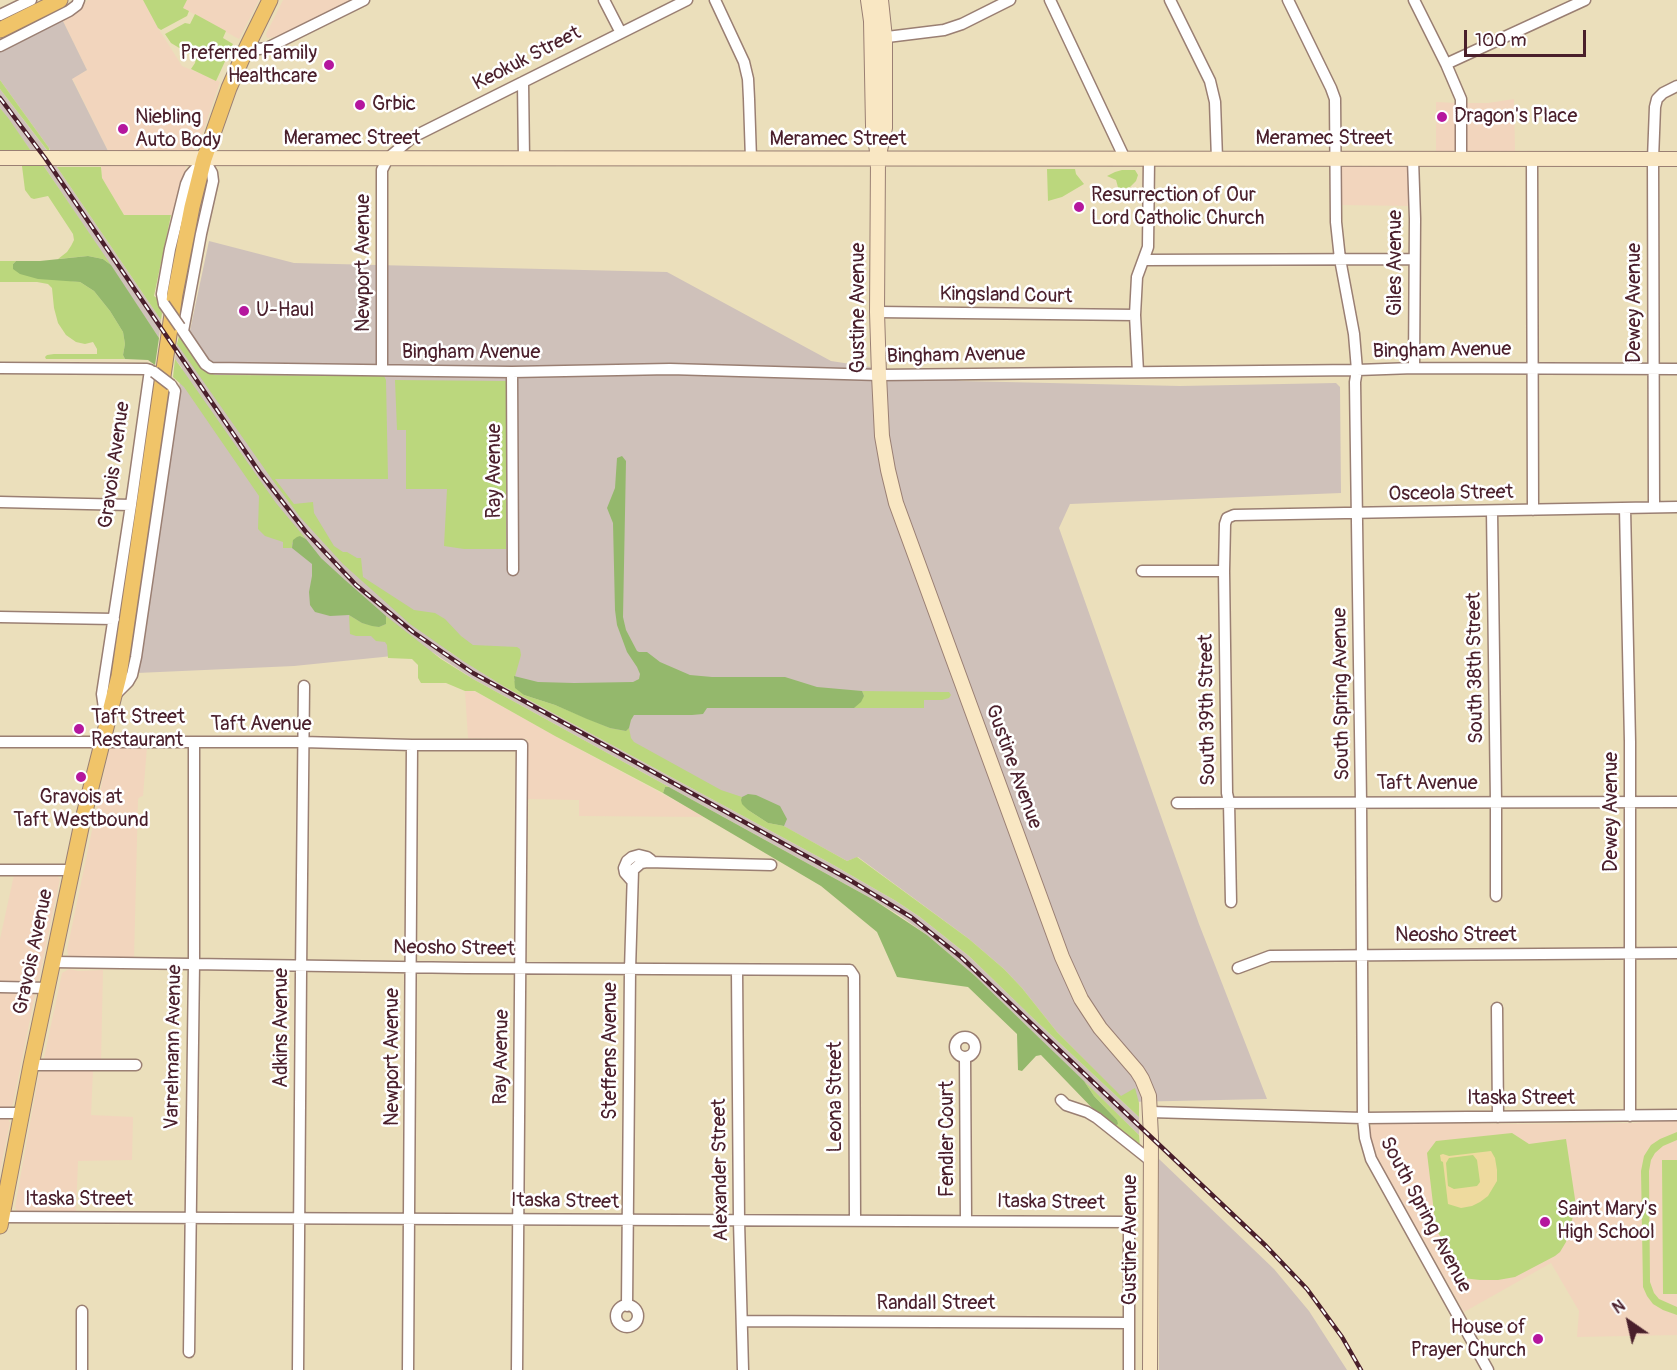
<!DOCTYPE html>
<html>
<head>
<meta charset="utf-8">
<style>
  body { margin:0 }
  #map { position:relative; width:1677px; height:1370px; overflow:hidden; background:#ebdfbb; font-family:Pangolin,sans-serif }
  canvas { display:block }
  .north { position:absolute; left:1599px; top:1292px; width:60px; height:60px; -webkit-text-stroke:4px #fff; paint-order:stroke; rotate:326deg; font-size:16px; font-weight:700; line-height:24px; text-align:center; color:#4a1f2b }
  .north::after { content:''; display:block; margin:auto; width:21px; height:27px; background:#4a1f2b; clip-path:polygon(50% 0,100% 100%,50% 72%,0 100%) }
  .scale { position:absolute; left:1464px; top:30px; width:122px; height:27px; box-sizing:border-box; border:3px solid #4a1f2b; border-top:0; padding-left:8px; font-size:18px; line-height:21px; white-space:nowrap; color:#4a1f2b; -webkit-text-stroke:4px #fff; paint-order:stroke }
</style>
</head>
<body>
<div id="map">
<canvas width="1677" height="1370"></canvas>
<div class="north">N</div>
<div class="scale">100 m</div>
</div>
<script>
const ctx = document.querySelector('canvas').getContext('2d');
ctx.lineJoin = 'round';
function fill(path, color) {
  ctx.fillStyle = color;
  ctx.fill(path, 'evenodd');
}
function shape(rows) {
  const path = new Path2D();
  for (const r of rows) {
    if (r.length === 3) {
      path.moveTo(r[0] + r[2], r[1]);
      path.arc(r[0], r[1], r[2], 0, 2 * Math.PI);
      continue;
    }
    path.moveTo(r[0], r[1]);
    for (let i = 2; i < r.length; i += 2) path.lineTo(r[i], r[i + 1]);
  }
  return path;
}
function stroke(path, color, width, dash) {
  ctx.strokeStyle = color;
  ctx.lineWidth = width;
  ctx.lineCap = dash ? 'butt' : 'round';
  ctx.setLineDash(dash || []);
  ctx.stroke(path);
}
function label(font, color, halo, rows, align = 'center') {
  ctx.font = font + ' Pangolin,sans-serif';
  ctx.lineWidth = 5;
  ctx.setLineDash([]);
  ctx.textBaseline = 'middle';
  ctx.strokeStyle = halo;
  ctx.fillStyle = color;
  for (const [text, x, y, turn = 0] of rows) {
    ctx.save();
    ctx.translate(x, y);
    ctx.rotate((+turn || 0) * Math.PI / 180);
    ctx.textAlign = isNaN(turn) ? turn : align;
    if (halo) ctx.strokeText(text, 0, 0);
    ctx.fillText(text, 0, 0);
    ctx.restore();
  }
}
const built = shape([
  [88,0,143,0,158,28,182,66,220,82,200,141,193,151,109,153,72,78,87,70,62,19,78,11],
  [187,0,259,0,239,39,183,8],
  [283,0,350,0,276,37,267,38,266,34],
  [1514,99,1515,152,1468,152,1466,148,1465,103,1488,103],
  [1436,102,1456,103,1456,148,1452,152,1436,153],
  [101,164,185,165,186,168,173,215,124,215,102,178],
  [1345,164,1406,166,1409,169,1410,206,1340,205,1341,167],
  [465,691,474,691,555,736,705,817,579,816,579,800,527,799,527,739,468,738],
  [114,747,147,747,143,796,140,797,138,799,134,959,69,957,67,950,109,749],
  [14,875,56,875,60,879,39,979,36,982,0,983,0,939],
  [69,969,78,971,103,970,101,1061,46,1060,44,1058,62,973],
  [0,992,32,992,35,995,13,1104,10,1107,0,1107],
  [43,1070,93,1070,91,1115,133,1117,132,1160,78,1161,76,1212,20,1212,17,1211,15,1207,39,1073],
  [0,1118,8,1119,10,1123,0,1172],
  [1677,1119,1677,1335,1577,1337,1579,1311,1551,1263,1464,1312,1374,1152,1371,1140,1370,1127,1374,1122,1516,1124,1633,1123,1657,1120]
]);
const industrial = shape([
  [62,19,87,70,72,79,109,153,33,154,0,108,0,89,49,153,50,150,49,148,0,80,0,49],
  [55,164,161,320,159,338,43,165],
  [209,241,294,263,667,272,831,361,962,381,1180,386,1336,383,1340,387,1341,493,1070,504,1059,528,1199,924,1267,1099,1126,1102,1057,1032,1022,988,1004,969,969,939,858,857,847,861,463,649,448,651,505,687,830,863,896,901,920,917,969,956,1034,1019,1139,1117,1139,1135,974,975,927,935,899,915,874,900,473,679,432,652,294,666,137,673,182,368,175,359,177,344,185,354],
  [1159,1159,1274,1269,1309,1311,1347,1370,1159,1370]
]);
const green = shape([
  [143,0,187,0,183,8,189,11,187,16,161,30,158,28],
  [195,14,226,31,223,38,233,44,216,81,191,69,195,63,196,58,171,43,165,34,185,23,190,24],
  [0,80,49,148,50,154,0,89],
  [0,108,9,119,33,154,0,153],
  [43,165,111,265,103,259,88,256,58,259,67,252,71,246,74,240,73,234,48,196,34,199,31,198,25,190,22,166],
  [57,167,101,167,102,178,124,215,171,215,154,296,157,298,162,313,161,320],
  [1047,169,1075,169,1076,174,1084,184,1062,197,1048,201],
  [1122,170,1135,170,1138,175,1136,181,1130,187,1119,191,1116,180,1107,176,1115,172],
  [0,261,16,261,13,264,62,280,80,282,94,291,110,311,123,332,125,344,123,355,125,359,46,359,45,357,47,355,54,354,97,354,97,349,93,342,85,344,76,342,66,335,58,323,54,308,52,288,48,284,37,282,0,282],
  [179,336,202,369,215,375,384,376,386,380,388,479,275,479,294,504,313,502,314,513,334,546,343,552,347,552,357,558,361,558,363,577,414,610,435,613,445,619,461,636,473,645,517,647,520,649,521,655,514,680,524,695,555,705,610,728,626,731,629,728,631,738,634,742,721,790,742,797,741,800,748,810,768,823,784,826,847,861,857,857,969,939,1004,969,1022,988,1057,1032,1121,1096,1135,1088,1139,1103,1139,1117,1034,1019,969,956,920,917,896,901,830,863,505,687,463,661,410,624,343,564,300,517,271,478,177,344],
  [175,359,276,503,306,539,300,536,292,543,292,548,283,548,283,542,265,536,258,529,259,496,184,387,173,377],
  [395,380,506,381,506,549,464,549,444,546,447,489,406,489,406,430,397,430],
  [349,615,362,623,379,627,386,624,386,616,441,659,473,679,669,787,665,787,663,793,555,736,475,691,465,691,446,683,421,683,418,678,418,665,412,659,388,658,387,645,385,642,376,641,371,636,356,636,350,634],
  [862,691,942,692,949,692,951,695,949,698,942,700,924,700,924,708,854,708,864,696],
  [1084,1081,1139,1135,1140,1148,1115,1126,1117,1120,1094,1096],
  [1677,1132,1677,1140,1663,1146,1655,1153,1651,1160,1649,1171,1650,1282,1654,1293,1659,1299,1677,1307,1677,1315,1663,1310,1653,1304,1647,1296,1643,1287,1641,1171,1644,1156,1651,1145,1660,1139],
  [1512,1133,1529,1144,1566,1139,1575,1199,1575,1209,1566,1242,1560,1252,1555,1256,1515,1277,1498,1280,1480,1280,1454,1277,1451,1255,1436,1229,1427,1153,1436,1141],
  [1662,1160,1677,1160,1677,1294,1663,1294]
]);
const forest = shape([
  [88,256,103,259,111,265,159,338,155,365,148,360,125,359,123,355,125,344,123,332,110,311,94,291,80,282,38,279,20,274,13,269,13,264,16,261,40,261],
  [622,456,626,461,623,617,626,630,637,651,639,652,647,652,660,662,690,675,712,677,785,677,817,687,862,691,864,696,861,702,854,708,707,708,703,714,692,715,634,715,631,720,629,728,626,731,610,728,587,719,555,705,524,695,515,688,514,676,538,682,574,683,633,682,639,679,640,674,637,667,627,652,617,625,615,610,613,523,607,508,615,488,617,458],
  [300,536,306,539,321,558,345,580,386,616,386,624,379,627,372,626,362,623,349,615,330,616,315,612,310,605,309,592,312,576,312,564,292,548,293,540,297,537],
  [665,787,669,787,874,900,927,935,974,975,1084,1081,1094,1096,1117,1120,1118,1124,1115,1126,1097,1113,1041,1055,1036,1056,1022,1071,1018,1070,1017,1034,968,987,897,977,877,932,821,886,663,793],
  [748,794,756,795,780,806,787,819,784,826,768,823,748,810,742,804,741,800,742,797]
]);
const sand = shape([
  [1491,1151,1495,1158,1497,1170,1497,1181,1488,1196,1480,1202,1472,1206,1461,1208,1448,1204,1443,1162,1441,1161,1440,1155,1443,1154,1449,1156],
  [1473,1155,1477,1160,1480,1182,1477,1186,1454,1189,1448,1186,1446,1163,1449,1158]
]);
const street = shape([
  [604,0,621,33],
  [715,0,744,62,748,79,749,99,751,159],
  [1050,0,1125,159],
  [1170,0,1210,81,1215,102,1217,159],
  [1288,0,1331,88,1335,99,1336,222,1340,259,1354,334,1357,370,1355,382,1361,802,1363,1118,1365,1138,1371,1159,1488,1370],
  [1414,0,1446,64,1461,99,1461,158],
  [0,15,31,0],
  [879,38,944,30,962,24,1010,0],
  [0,46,69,11,77,5,79,0],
  [247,47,259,49,267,48,364,0],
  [1446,64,1585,0],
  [523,82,524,159],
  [1413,159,1415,219,1414,368],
  [1532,159,1533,510],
  [1145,260,1414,259],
  [164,304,162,294,170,249,186,184,190,175,204,159,212,173,213,181,201,234,183,331],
  [877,312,1135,315],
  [180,327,205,364,211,368,512,372,670,369,879,375,1357,370,1414,368,1677,369],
  [0,368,147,369,154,372],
  [382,370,382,170,388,158,413,137,687,0],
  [512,372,513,570],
  [1138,372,1135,315,1137,277,1148,247,1149,159],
  [0,502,131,505],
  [1654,507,1653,159,1655,107,1657,99,1663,93,1677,86],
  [1625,508,1630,742,1630,1116],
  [1492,511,1496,802,1496,896],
  [1142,571,1224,571],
  [0,617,114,619],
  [114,696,128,682,132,675,136,657,175,391,171,385],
  [106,722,102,694,131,505,150,370],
  [0,742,303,742,412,745,522,745,517,1370],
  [1177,803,1677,802],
  [0,870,73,870],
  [632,881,625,873,624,868,627,861,632,857,639,855,647,857,651,860],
  [1231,902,1229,802,1227,793,1224,571,1225,524,1227,518,1234,515,1677,507],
  [53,962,466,968,850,970,854,976,855,1220],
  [1238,968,1270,956,1677,953],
  [737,970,739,1221,743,1370],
  [0,987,48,988],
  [1497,1008,1498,1117],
  [965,1047,10],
  [965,1057,966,1220],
  [31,1065,136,1065],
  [1061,1100,1066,1105,1087,1112,1097,1118,1151,1161],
  [1150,1112,1363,1118,1677,1115],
  [0,1113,22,1113],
  [0,1217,1129,1222,1129,1370],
  [627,1316,11],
  [627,1306,630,970,633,870,641,863,647,862,771,865],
  [742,1321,1129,1323],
  [189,1352,194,964,194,743],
  [82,1370,82,1311],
  [298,1370,301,973,304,686],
  [408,1370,412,745]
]);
const secondary = shape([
  [868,0,871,21,873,126,877,151],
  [881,0,885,38,885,128,878,159,877,312,879,375,882,436,888,470,896,503,1062,957,1081,999,1100,1028,1137,1071,1142,1079,1149,1096,1151,1137,1150,1370],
  [0,158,1677,159]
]);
const primary = shape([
  [0,30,60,0],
  [0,1226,31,1065,82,823,119,676,175,294,192,207,204,159,229,88,247,47,270,0]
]);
const rail = shape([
  [0,98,45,158,260,473,306,532,356,585,413,632,473,673,848,879,911,917,961,957,1266,1246,1307,1289,1342,1337,1361,1370]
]);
const streetBridge = shape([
  [164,304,180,327],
  [154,372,171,385]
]);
const markers = [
  [329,65,6,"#b5179e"],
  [360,105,6,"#b5179e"],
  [1442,117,6,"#b5179e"],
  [123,129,6,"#b5179e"],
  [1079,207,6,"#b5179e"],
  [244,311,6,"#b5179e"],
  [79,729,6,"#b5179e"],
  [81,777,6,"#b5179e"],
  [1545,1222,6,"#b5179e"],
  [1538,1339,6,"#b5179e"]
];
const poiNames = [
  ["Preferred Family",317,54,"right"],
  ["Healthcare",317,77,"right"],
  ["Grbic",372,105],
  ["Dragon's Place",1454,117],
  ["Niebling",135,118],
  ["Auto Body",135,141],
  ["Resurrection of Our",1091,196],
  ["Lord Catholic Church",1091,219],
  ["U-Haul",256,311],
  ["Taft Street",91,718],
  ["Restaurant",91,741],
  ["Gravois at",81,798,"center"],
  ["Taft Westbound",81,821,"center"],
  ["Saint Mary's",1557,1210],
  ["High School",1557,1233],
  ["House of",1526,1328,"right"],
  ["Prayer Church",1526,1351,"right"]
];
const streetNames = [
  ["Keokuk Street",527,59,-27],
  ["Meramec Street",352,139],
  ["Meramec Street",1324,139],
  ["Meramec Street",838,140],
  ["Newport Avenue",364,263,-90],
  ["Giles Avenue",1396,263,-90],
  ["Kingsland Court",1006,296,1],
  ["Dewey Avenue",1635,303,-90],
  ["Gustine Avenue",859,308,-90],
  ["Bingham Avenue",1442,351,-1],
  ["Bingham Avenue",471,353],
  ["Bingham Avenue",956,356,-1],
  ["Gravois Avenue",115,465,-82],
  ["Ray Avenue",495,471,-90],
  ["Osceola Street",1451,494,-1],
  ["South 38th Street",1476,668,-91],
  ["South Spring Avenue",1342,694,-91],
  ["South 39th Street",1208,710,-91],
  ["Taft Avenue",261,725],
  ["Gustine Avenue",1013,767,70],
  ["Taft Avenue",1427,784],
  ["Dewey Avenue",1612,812,-90],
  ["Neosho Street",1456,936],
  ["Neosho Street",454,949,1],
  ["Gravois Avenue",34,952,-78],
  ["Adkins Avenue",282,1028,-90],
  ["Varrelmann Avenue",174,1047,-89],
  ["Steffens Avenue",611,1051,-90],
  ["Newport Avenue",393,1057,-90],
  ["Ray Avenue",502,1057,-89],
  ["Leona Street",836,1097,-90],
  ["Itaska Street",1521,1099],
  ["Fendler Court",948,1139,-90],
  ["Alexander Street",721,1170,-91],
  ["Itaska Street",79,1200],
  ["Itaska Street",565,1202,1],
  ["Itaska Street",1051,1203,1],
  ["South Spring Avenue",1425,1215,62],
  ["Gustine Avenue",1131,1240,-90],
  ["Randall Street",936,1304]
];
fill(built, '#f2d5bd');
fill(industrial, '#cfc1ba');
fill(green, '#bbd77d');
fill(forest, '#94b86c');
fill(sand, '#eeda9e');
stroke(street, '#9a7f73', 13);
stroke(secondary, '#9a7f73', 16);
stroke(primary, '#9a7f73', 17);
stroke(street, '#fff', 10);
stroke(secondary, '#f9e7c3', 14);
stroke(primary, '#f0c469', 15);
stroke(rail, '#4a1f2b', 4.5);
stroke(rail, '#fff', 2, [7]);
stroke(streetBridge, '#9a7f73', 13, []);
stroke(streetBridge, '#fff', 10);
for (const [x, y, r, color] of markers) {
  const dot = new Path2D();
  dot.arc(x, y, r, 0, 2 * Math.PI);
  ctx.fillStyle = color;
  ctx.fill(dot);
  stroke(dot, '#fff', 2);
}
label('20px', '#4a1f2b', '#fff', poiNames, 'left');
label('20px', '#4a1f2b', '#fff', streetNames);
</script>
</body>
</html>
